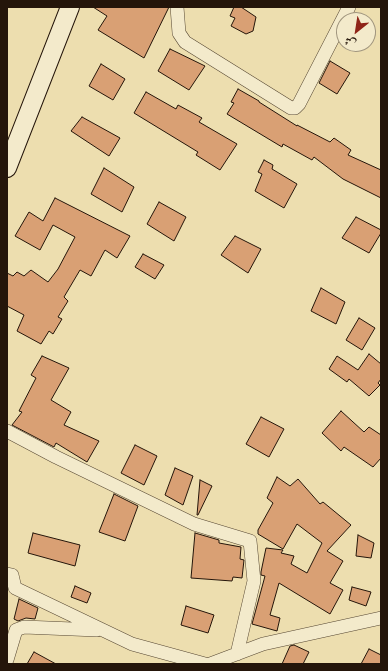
<!DOCTYPE html>
<html>
<head>
<meta charset="utf-8">
<style>
  body { margin:0 }
  #map { position:relative; width:388px; height:671px; overflow:hidden; background:#eddeaf; font-family:"IM FELL French Canon",Amiri,serif }
  canvas { display:block }
  .frame { position:absolute; inset:0; border:8px solid #24150a; pointer-events:none }
  .north { position:absolute; left:336px; top:12px; width:40px; height:40px; box-sizing:border-box; background:#f3eacb; border:1px solid #a0957e; border-radius:50%; rotate:210deg; font-size:11px; font-weight:700; line-height:16px; text-align:center; color:#24150a }
  .north::after { content:''; display:block; margin:auto; width:14px; height:18px; background:#8f2418; clip-path:polygon(50% 0,100% 100%,50% 72%,0 100%) }
</style>
</head>
<body>
<div id="map">
<canvas width="388" height="671"></canvas>
<div class="frame"></div>
<div class="north">ش</div>
</div>
<script>
const ctx = document.querySelector('canvas').getContext('2d');
ctx.lineJoin = 'round';
function fill(path, color) {
  ctx.fillStyle = color;
  ctx.fill(path, 'evenodd');
}
function shape(rows) {
  const path = new Path2D();
  for (const r of rows) {
    path.moveTo(r[0], r[1]);
    for (let i = 2; i < r.length; i += 2) path.lineTo(r[i], r[i + 1]);
  }
  return path;
}
function stroke(path, color, width, dash) {
  ctx.strokeStyle = color;
  ctx.lineWidth = width;
  ctx.lineCap = dash ? 'butt' : 'round';
  ctx.setLineDash(dash || []);
  ctx.stroke(path);
}
const building = shape([
  [93,7,169,7,144,58,98,30,107,16,93,7],
  [234,7,241,7,256,17,253,31,246,34,231,26,235,18,230,16,234,7],
  [170,49,205,66,189,90,158,71,170,49],
  [330,61,350,73,337,94,319,83,330,61],
  [101,64,125,79,113,100,89,86,101,64],
  [238,89,259,101,259,102,297,126,297,125,330,142,334,138,351,150,348,155,381,170,381,198,343,179,314,157,312,160,283,144,282,147,227,114,234,103,231,102,238,89],
  [146,92,176,109,178,105,202,118,199,122,237,144,220,170,196,155,198,152,134,113,146,92],
  [82,117,120,138,109,156,71,131,82,117],
  [264,160,273,165,272,169,297,184,284,208,255,191,262,174,258,172,264,160],
  [104,168,134,187,122,212,91,194,104,168],
  [55,198,130,236,117,258,105,250,91,276,80,270,64,297,68,301,58,317,62,319,53,334,49,331,41,344,17,331,24,315,7,306,7,273,13,276,17,272,24,276,31,270,48,282,58,269,75,237,53,225,40,250,15,236,29,212,43,221,55,198],
  [159,202,186,217,174,241,147,224,159,202],
  [356,217,381,230,381,233,369,253,342,238,356,217],
  [235,236,261,249,248,273,221,255,235,236],
  [143,254,164,265,155,279,135,267,143,254],
  [321,288,345,302,336,324,311,311,321,288],
  [359,318,375,328,362,350,346,340,359,318],
  [369,354,381,364,381,379,378,383,380,385,369,396,349,379,347,382,329,369,337,356,358,370,369,354],
  [42,356,69,368,51,400,71,412,64,425,99,441,87,462,56,443,54,447,12,425,22,412,19,411,36,378,31,375,42,356],
  [341,411,364,432,369,427,381,435,381,458,373,467,344,447,341,451,322,433,341,411],
  [261,417,284,429,269,457,246,444,261,417],
  [135,445,157,456,144,485,121,473,135,445],
  [175,468,193,476,183,505,165,495,175,468],
  [277,477,290,486,298,479,320,504,323,502,351,525,327,551,343,561,330,583,343,590,330,614,279,583,270,615,280,618,277,631,252,624,265,576,261,575,261,572,266,548,283,550,281,553,294,556,291,564,307,573,322,543,297,524,283,549,258,534,258,530,273,503,267,498,277,477],
  [200,480,212,486,198,515,197,515,200,480],
  [114,494,138,506,125,541,99,532,114,494],
  [33,533,80,545,75,566,28,553,33,533],
  [195,533,219,540,219,543,241,547,240,559,244,560,242,578,233,577,232,581,191,578,195,533],
  [358,535,374,543,371,558,356,556,358,535],
  [75,586,91,593,87,603,71,597,75,586],
  [352,587,371,592,366,606,349,600,352,587],
  [19,599,38,608,35,619,26,618,18,621,14,619,19,599],
  [186,606,214,615,208,633,181,625,186,606],
  [294,645,309,652,303,664,282,664,290,646,294,645],
  [369,649,381,655,381,664,361,664,369,649],
  [34,652,56,664,27,664,34,652]
]);
const street = shape([
  [177,7,179,33,185,42,291,108,295,108,299,104,349,7],
  [7,431,56,457,194,524,250,541,254,581,237,654],
  [7,574,12,575,15,588,132,644,205,664],
  [7,660,16,630,24,627,97,630],
  [210,664,263,644,381,618]
]);
const secondary = shape([
  [7,168,70,7]
]);
fill(building, '#d9a074');
stroke(building, '#24150a', 1);
stroke(street, '#564733', 14);
stroke(secondary, '#24150a', 20);
stroke(street, '#f3eacb', 13);
stroke(secondary, '#f3eacb', 18);
</script>
</body>
</html>
